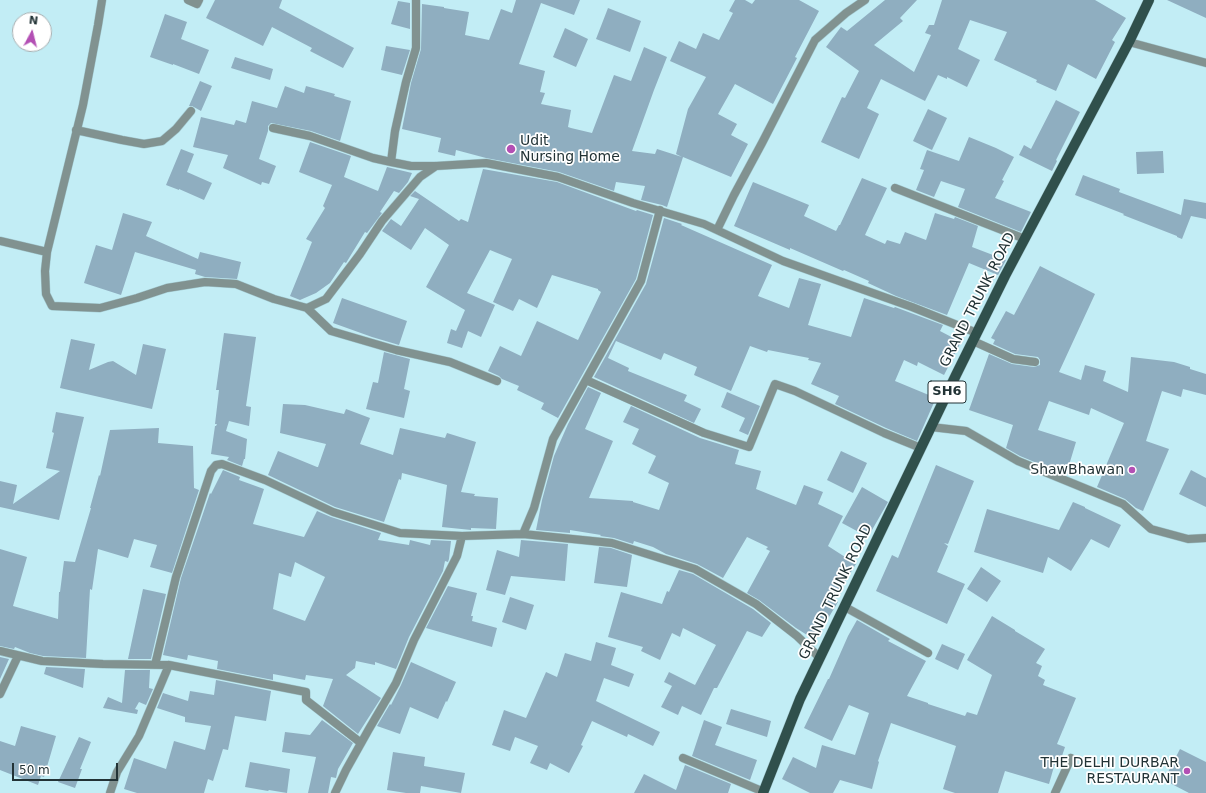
<!DOCTYPE html>
<html>
<head>
<meta charset="utf-8">
<style>
  body { margin:0 }
  #map { position:relative; width:1206px; height:793px; overflow:hidden; background:#c2edf5; font-family:"DejaVu Sans",sans-serif }
  canvas { display:block }
  .north { position:absolute; left:12px; top:12px; width:40px; height:40px; box-sizing:border-box; background:#fff; border:1px solid #a7adaf; border-radius:50%; rotate:7deg; font-size:11px; font-weight:700; line-height:16px; text-align:center; color:#223336 }
  .north::after { content:''; display:block; margin:auto; width:14px; height:18px; background:#b34fb4; clip-path:polygon(50% 0,100% 100%,50% 72%,0 100%) }
  .scale { position:absolute; left:12px; top:763px; width:106px; height:18px; box-sizing:border-box; border:2px solid #223336; border-top:0; padding-left:5px; font-size:12px; line-height:14px; white-space:nowrap; color:#223336; -webkit-text-stroke:3px #fff; paint-order:stroke }
</style>
</head>
<body>
<div id="map">
<canvas width="1206" height="793"></canvas>
<div class="north">N</div>
<div class="scale">50 m</div>
</div>
<script>
const ctx = document.querySelector('canvas').getContext('2d');
ctx.lineJoin = 'round';
function fill(path, color) {
  ctx.fillStyle = color;
  ctx.fill(path, 'evenodd');
}
function shape(rows) {
  const path = new Path2D();
  for (const r of rows) {
    path.moveTo(r[0], r[1]);
    for (let i = 2; i < r.length; i += 2) path.lineTo(r[i], r[i + 1]);
  }
  return path;
}
function stroke(path, color, width, dash) {
  ctx.strokeStyle = color;
  ctx.lineWidth = width;
  ctx.lineCap = dash ? 'butt' : 'round';
  ctx.setLineDash(dash || []);
  ctx.stroke(path);
}
function label(font, color, halo, rows, align = 'center') {
  ctx.font = font + ' "DejaVu Sans",sans-serif';
  ctx.lineWidth = 3.5;
  ctx.setLineDash([]);
  ctx.textBaseline = 'middle';
  ctx.strokeStyle = halo;
  ctx.fillStyle = color;
  for (const [text, x, y, turn = 0] of rows) {
    ctx.save();
    ctx.translate(x, y);
    ctx.rotate((+turn || 0) * Math.PI / 180);
    ctx.textAlign = isNaN(turn) ? turn : align;
    if (halo) ctx.strokeText(text, 0, 0);
    ctx.fillText(text, 0, 0);
    ctx.restore();
  }
}
const building = shape([
  [215,0,282,0,279,8,354,48,343,68,310,51,312,48,272,27,263,46,206,18],
  [516,0,580,0,574,15,541,3,519,64,545,71,540,92,545,93,541,104,571,110,568,127,571,128,592,133,614,75,631,81,644,47,667,57,654,90,632,151,655,154,657,149,682,157,676,154,688,109,706,77,670,61,679,41,696,49,703,33,719,40,733,13,729,11,735,0,745,0,752,4,755,0,799,0,819,11,795,57,797,58,773,104,735,84,718,114,737,124,731,135,748,144,731,177,683,157,667,207,662,205,641,200,645,186,616,182,614,191,559,172,486,158,456,150,455,156,438,152,441,138,402,129,411,83,421,49,422,4,444,7,444,8,469,12,465,35,489,40,501,9,512,13],
  [885,0,917,0,900,18,903,21,874,45,914,72,931,35,925,33,929,25,934,25,942,0,1095,0,1126,18,1112,40,1115,42,1096,79,1068,64,1056,91,1036,82,1037,80,994,60,1007,32,970,20,958,49,980,60,967,87,947,77,947,79,938,75,925,101,881,79,867,108,879,114,859,159,821,142,842,97,845,98,859,71,826,47,841,27,847,31],
  [1167,0,1206,0,1206,18],
  [398,1,410,3,410,29,391,24],
  [608,8,641,21,630,52,596,39],
  [165,14,187,22,181,39,209,50,199,74,173,64,173,65,150,57],
  [565,28,588,39,576,67,553,57],
  [386,46,410,50,402,75,381,70],
  [235,57,273,69,270,80,231,68],
  [200,81,212,86,201,111,192,106,189,106],
  [285,86,304,93,306,86,335,94,334,96,351,101,340,141,311,131,271,123,268,126,268,131,259,159,276,166,269,184,262,182,261,185,223,168,228,155,193,147,201,117,234,125,236,120,246,123,252,101,277,108],
  [1056,100,1080,112,1056,160,1057,161,1052,171,1019,155,1024,145,1031,149],
  [928,109,947,118,932,150,913,141],
  [969,137,996,148,1014,157,1002,180,1004,181,995,198,1031,212,1021,232,958,207,965,189,941,181,934,197,916,190,924,170,920,169,927,150,959,161],
  [310,142,351,156,344,177,378,191,387,167,412,173,408,182,399,193,394,191,380,212,382,213,367,233,365,232,346,263,344,262,330,283,316,293,300,300,290,296,312,242,306,239,325,208,323,206,332,185,299,172],
  [181,149,194,154,187,172,212,183,204,200,179,189,179,190,166,185],
  [1163,151,1164,173,1137,174,1136,152],
  [483,169,557,182,636,211,637,210,653,215,636,279,558,418,541,409,544,403,517,390,519,386,502,379,499,376,488,371,500,346,521,356,537,321,578,340,601,292,598,290,598,289,552,275,537,308,519,299,513,311,493,302,512,259,490,250,467,293,495,305,481,337,468,331,462,348,447,343,451,329,456,331,465,310,426,287,449,245,425,228,411,250,382,231,391,219,401,226,419,199,410,196,415,191,459,221,461,219,468,222],
  [1083,175,1120,189,1119,192,1181,215,1184,199,1206,203,1206,219,1191,216,1182,239,1177,237,1177,236,1123,215,1124,214,1075,195],
  [862,178,887,188,865,235,885,244,887,240,900,244,905,232,926,240,935,213,954,219,955,217,978,226,972,247,1006,260,998,275,969,263,947,315,896,296,868,283,869,281,844,270,843,271,790,248,790,250,734,226,753,182,809,205,804,216,836,231,839,225,840,225],
  [123,213,152,222,146,236,198,259,200,252,241,262,237,279,205,277,195,274,196,270,135,252,121,295,84,283,96,245,112,250],
  [664,218,682,224,681,225,772,265,758,296,789,308,799,278,821,284,808,325,851,337,864,298,894,308,895,307,943,325,940,331,961,342,944,375,918,362,917,366,904,360,895,381,936,398,917,441,886,428,835,404,839,396,811,384,821,363,808,360,809,358,768,350,767,352,750,346,731,391,694,375,697,367,664,353,661,360,616,341,608,358,629,368,628,371,687,395,684,401,701,409,694,423,594,377,646,284],
  [1040,266,1095,294,1059,372,1081,380,1085,365,1106,371,1103,381,1128,392,1131,357,1174,362,1190,367,1190,369,1206,374,1206,395,1183,389,1181,397,1162,391,1146,441,1169,449,1143,511,1136,508,1125,499,1097,487,1124,423,1091,408,1089,415,1049,401,1038,430,1076,442,1066,475,1020,456,1006,448,1013,425,969,410,989,354,1012,364,1034,367,1040,365,1040,360,1038,357,1015,354,993,344,995,340,991,338,1006,311,1014,315],
  [342,298,407,321,399,345,372,337,333,323],
  [224,333,256,337,246,406,251,407,249,426,229,421,226,431,247,439,245,459,244,459,242,466,227,460,229,457,211,454,215,426,216,426,217,424,215,424,219,390,216,390],
  [71,339,95,344,89,370,108,362,113,361,136,375,143,344,166,349,152,409,60,388],
  [384,352,410,359,404,389,410,391,404,418,366,409,373,382,378,383],
  [588,387,601,393,585,429,613,441,589,498,633,501,633,502,659,510,669,483,648,473,656,456,632,444,639,429,623,422,631,406,700,438,739,450,735,464,761,471,756,489,796,505,804,485,823,492,818,504,843,516,828,546,856,564,834,599,838,602,815,640,796,628,759,600,747,593,770,551,766,549,768,547,747,537,723,578,697,564,666,554,653,547,634,541,633,544,614,538,600,536,601,535,570,530,570,533,536,530,542,500,554,456,568,424],
  [727,392,760,406,748,435,739,431,745,418,721,407],
  [283,404,305,405,344,414,346,409,370,418,360,444,393,455,400,428,445,438,447,433,476,442,461,492,475,494,474,496,498,498,496,529,471,528,471,530,442,527,447,485,425,479,402,473,401,480,399,479,384,522,335,507,268,475,278,451,317,467,318,467,326,444,280,433],
  [56,412,84,417,59,520,0,507,0,481,17,485,13,504,60,471,46,468,54,433,52,432],
  [159,428,158,443,193,446,194,488,199,490,172,573,150,567,157,545,134,539,128,558,98,549,92,590,90,589,86,658,43,656,30,653,15,647,14,649,0,646,0,549,27,557,13,606,58,619,59,592,60,592,64,561,75,562,91,508,90,508,99,475,100,476,110,430],
  [841,451,867,463,853,493,827,480],
  [936,465,974,481,948,544,944,543,948,546,937,572,965,584,947,624,876,591,892,555,898,558],
  [223,470,240,477,239,480,264,489,253,524,304,537,317,511,331,517,381,533,378,540,409,545,410,540,430,545,431,540,451,541,449,559,448,562,445,561,443,571,409,637,396,669,375,662,375,665,356,661,355,668,346,675,381,698,358,734,323,706,333,679,306,675,305,680,273,674,273,680,217,669,218,661,188,655,187,660,163,655,181,578,210,493,211,494],
  [295,562,325,577,305,621,273,609,279,573,291,577],
  [1191,470,1206,478,1206,507,1179,494],
  [862,487,888,502,868,537,842,523],
  [1073,502,1085,507,1085,508,1121,525,1109,548,1091,539,1071,571,1048,557,1043,573,974,552,987,509,1059,530],
  [521,540,568,544,565,581,511,576,505,595,486,590,497,550,519,557],
  [599,547,611,548,632,555,627,587,594,583],
  [981,567,1001,581,987,602,967,589],
  [679,570,693,574,753,609,771,623,762,637,747,631,717,688,714,688,701,715,682,706,678,715,661,707,672,686,664,682,669,672,695,685,716,645,683,628,680,637,672,633,660,660,641,651,643,647,608,637,621,592,662,604,667,591,669,592],
  [448,586,477,593,471,616,473,616,472,621,497,628,492,647,426,628],
  [143,589,166,594,151,659,128,659],
  [510,597,534,605,526,630,502,622],
  [992,616,1015,630,1015,631,1045,649,1036,663,1042,666,1038,676,1045,680,1043,685,1076,698,1057,744,1065,747,1059,765,1055,763,1049,784,1005,771,998,793,955,793,943,789,956,746,891,723,878,761,879,762,872,789,840,780,833,793,810,793,782,779,793,757,816,768,822,745,855,755,869,713,849,705,832,741,804,728,828,679,829,679,848,636,857,620,890,639,888,641,926,661,907,696,928,703,928,704,965,716,967,712,977,715,992,675,967,660],
  [596,642,616,648,611,665,634,674,629,687,604,678,596,701,660,732,653,746,628,734,627,737,592,721,581,745,583,746,569,773,550,763,547,770,530,763,538,746,515,737,510,751,492,745,504,710,526,718,546,672,557,677,565,653,591,661],
  [942,644,965,654,958,670,935,659],
  [0,657,9,659,0,679],
  [411,662,456,682,447,702,446,701,438,719,410,707,400,734,377,726,390,704,391,705,401,685],
  [46,667,85,669,83,688,44,674],
  [125,670,150,670,149,688,153,689,146,705,139,702,135,709,138,710,137,714,103,708,108,697,122,703],
  [216,680,271,691,266,721,235,716,228,750,223,749,213,781,208,779,204,793,137,793,124,789,134,758,166,769,174,741,205,750,211,726,185,722,185,717,157,708,163,693,188,701,190,691,214,695],
  [731,709,771,721,767,737,726,724],
  [322,720,353,743,338,769,336,778,331,777,328,793,308,793,316,757,282,752,285,732,310,735],
  [704,720,722,727,715,745,757,760,750,780,692,756],
  [21,726,56,736,44,777,41,776,38,785,0,770,0,741,15,746],
  [79,737,91,742,80,769,82,769,75,788,58,782],
  [1180,749,1206,762,1206,793,1189,793,1164,780],
  [393,752,425,757,424,766,465,773,461,793,421,786,420,793,406,793,387,790],
  [250,762,290,769,287,793,269,790,268,791,245,787],
  [685,765,731,784,728,793,634,793,644,774,676,790]
]);
const minor = shape([
  [102,0,98,25,83,105,47,252,45,271,46,294,52,306,100,308,137,298,167,288,205,282,236,284,274,299,307,308,326,299,360,254,382,221,420,177,436,166,486,163,558,177,633,203,704,224,783,261,912,307,977,333],
  [188,0,197,4,199,0],
  [273,128,310,136,373,158,391,162,411,166,435,166],
  [76,130,122,140,144,144,162,141,176,129,191,111],
  [391,162,395,131,406,82,416,48,416,0],
  [895,188,1025,239],
  [717,230,734,195,762,143,815,40,846,13,865,0],
  [0,241,47,252],
  [307,308,331,331,396,350,450,362,497,381],
  [973,341,1013,359,1035,362],
  [586,380,704,433,749,447,775,384,795,391,884,433,921,448],
  [931,427,966,431,1018,461,1123,504,1151,529,1188,539,1206,538],
  [523,534,534,508,553,439,641,281,660,210],
  [845,607,928,653],
  [0,651,42,661,103,664,169,665,306,692,306,700,361,743],
  [155,665,176,577,211,471,216,465,222,464,265,480,333,512,400,533,462,536,523,534,612,543,695,569,756,604,797,636,820,658],
  [0,694,18,656],
  [683,758,764,792],
  [110,793,117,772,139,736,169,665],
  [335,793,346,770,369,729,396,683,414,640,457,556,462,536],
  [1055,793,1071,758]
]);
const tertiary = shape([
  [1129,42,1206,63]
]);
const primary = shape([
  [763,793,800,699,956,375,1005,276,1129,42,1149,0]
]);
const markers = [
  [511,149,5,"#b34fb4"],
  [1132,470,4,"#b34fb4"],
  [1187,771,4,"#b34fb4"]
];
const shields = [
  [947,392,38]
];
const shieldNames = [
  ["SH6",947,392]
];
const poiNames = [
  ["Udit",520,141,"left"],
  ["Nursing Home",520,157,"left"],
  ["ShawBhawan",1124,470],
  ["THE DELHI DURBAR",1179,763],
  ["RESTAURANT",1179,779]
];
const streetNames = [
  ["GRAND TRUNK ROAD",978,300,-63],
  ["GRAND TRUNK ROAD",836,592,-64]
];
fill(building, '#8faec0');
stroke(minor, '#a2c8cf', 9);
stroke(tertiary, '#a2c8cf', 9);
stroke(primary, '#a2c8cf', 11);
stroke(minor, '#819290', 8);
stroke(tertiary, '#819290', 8);
stroke(primary, '#30504c', 10);
for (const [x, y, r, color] of markers) {
  const dot = new Path2D();
  dot.arc(x, y, r, 0, 2 * Math.PI);
  ctx.fillStyle = color;
  ctx.fill(dot);
  stroke(dot, '#fff', 1.5);
}
for (const [x, y, w] of shields) {
  const box = new Path2D();
  box.roundRect(x - w / 2, y - 11, w, 22, 3);
  ctx.fillStyle = '#fff';
  ctx.fill(box);
  stroke(box, '#223336', 1);
}
label('bold 13px', '#223336', null, shieldNames);
label('14px', '#223336', '#fff', poiNames, 'right');
label('14px', '#223336', '#fff', streetNames);
</script>
</body>
</html>
